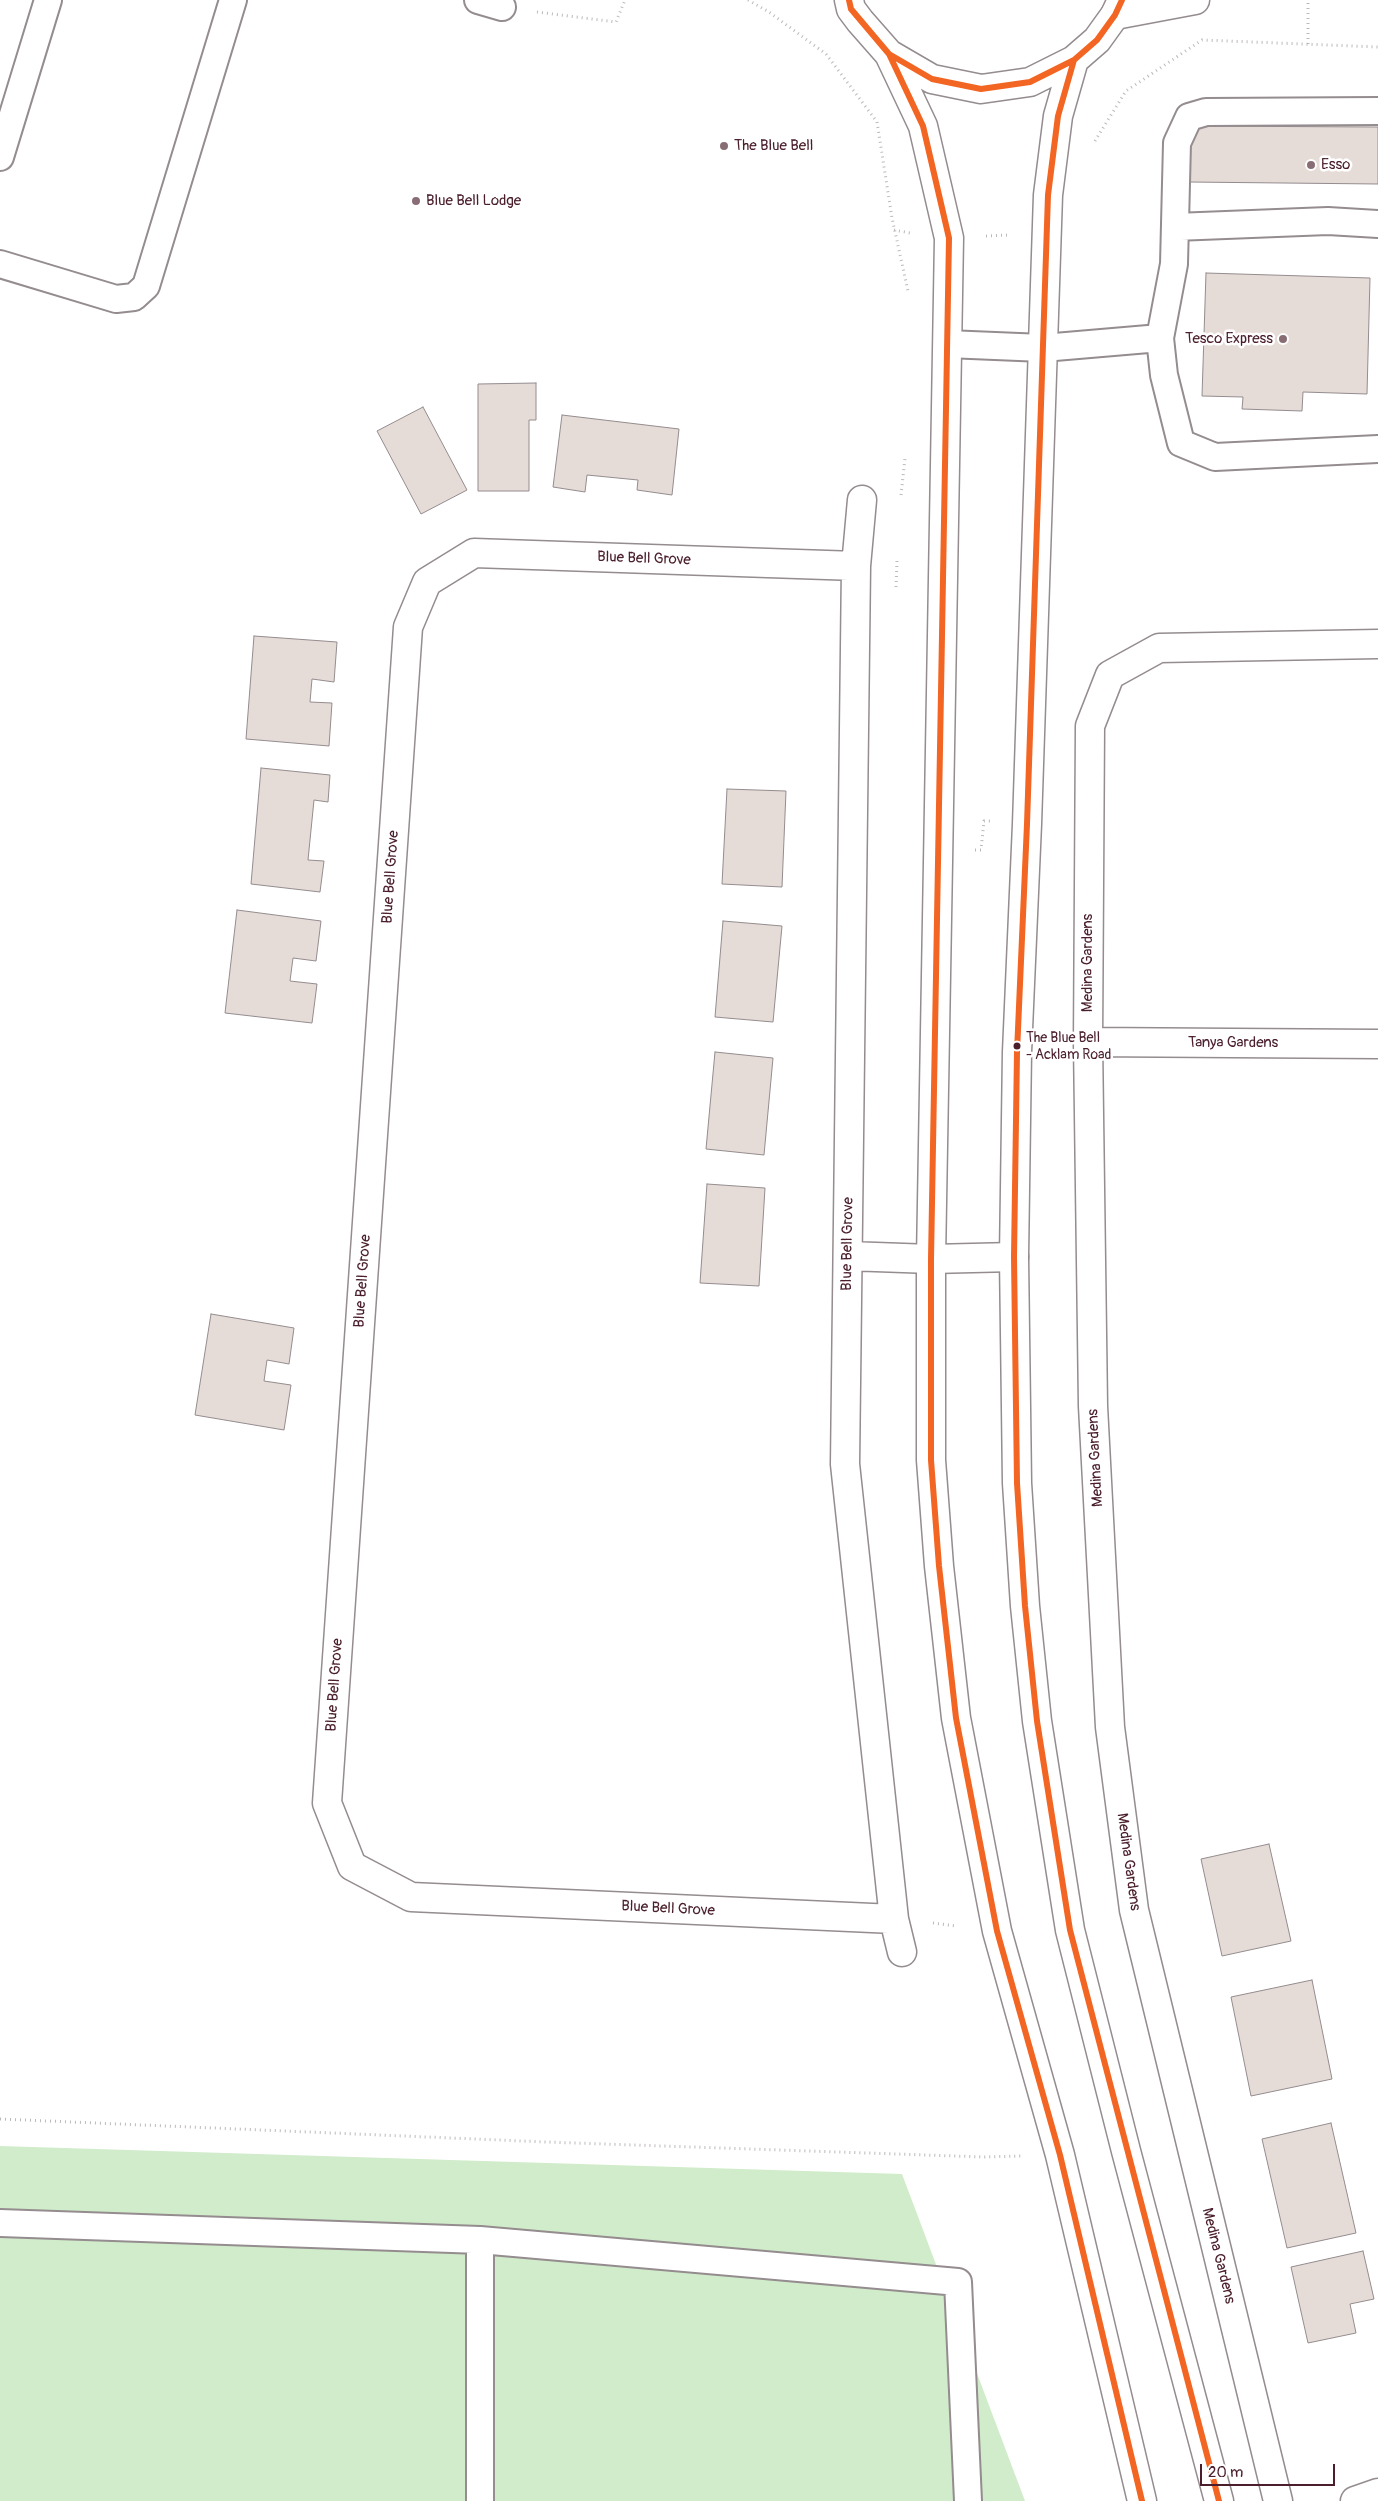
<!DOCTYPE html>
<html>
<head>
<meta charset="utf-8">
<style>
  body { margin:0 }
  #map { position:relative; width:1378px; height:2501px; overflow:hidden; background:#fff; font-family:Pangolin,sans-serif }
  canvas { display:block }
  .scale { position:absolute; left:1200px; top:2464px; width:135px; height:22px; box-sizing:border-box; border:2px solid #4a1f2b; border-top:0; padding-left:6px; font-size:15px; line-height:18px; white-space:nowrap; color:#4a1f2b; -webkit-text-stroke:4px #fff; paint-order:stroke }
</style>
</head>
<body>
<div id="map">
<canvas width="1378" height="2501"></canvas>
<div class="scale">20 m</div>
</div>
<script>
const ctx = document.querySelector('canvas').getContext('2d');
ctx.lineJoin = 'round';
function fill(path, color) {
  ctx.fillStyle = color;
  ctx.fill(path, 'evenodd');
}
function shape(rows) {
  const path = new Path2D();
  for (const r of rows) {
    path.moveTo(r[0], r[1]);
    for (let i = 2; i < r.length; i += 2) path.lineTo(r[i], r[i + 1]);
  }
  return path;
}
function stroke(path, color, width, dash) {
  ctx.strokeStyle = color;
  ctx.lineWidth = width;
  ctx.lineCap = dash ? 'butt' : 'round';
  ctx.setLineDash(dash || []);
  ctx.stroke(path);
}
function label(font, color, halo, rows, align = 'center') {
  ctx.font = font + ' Pangolin,sans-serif';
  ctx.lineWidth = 5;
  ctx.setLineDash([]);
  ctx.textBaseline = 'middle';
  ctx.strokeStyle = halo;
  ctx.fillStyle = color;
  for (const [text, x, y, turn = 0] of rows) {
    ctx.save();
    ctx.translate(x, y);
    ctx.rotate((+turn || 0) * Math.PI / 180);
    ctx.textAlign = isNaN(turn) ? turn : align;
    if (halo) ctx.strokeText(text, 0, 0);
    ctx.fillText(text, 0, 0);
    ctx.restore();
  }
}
const green = shape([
  [0,2146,902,2174,1025,2501,0,2501]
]);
const building = shape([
  [1188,126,1378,127,1378,184,1188,182,1188,126],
  [1206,273,1370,278,1367,394,1303,392,1302,411,1242,409,1243,397,1202,396,1206,273],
  [536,383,536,420,529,420,529,491,478,491,478,384,536,383],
  [423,407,467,490,421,514,377,431,423,407],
  [562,415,679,429,672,495,637,490,638,480,587,475,585,492,553,487,562,415],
  [254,636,337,642,334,682,312,679,310,702,332,703,329,746,246,739,254,636],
  [261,768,330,775,328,802,314,800,308,860,324,861,320,892,251,884,261,768],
  [727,789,786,791,782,887,722,884,727,789],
  [237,910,321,921,316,961,293,958,290,981,317,984,312,1023,225,1013,237,910],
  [723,921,782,926,773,1022,715,1017,723,921],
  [715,1052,773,1058,764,1155,706,1149,715,1052],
  [707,1184,765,1188,759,1286,700,1283,707,1184],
  [211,1314,294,1328,289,1364,267,1360,264,1381,291,1385,284,1430,195,1415,211,1314],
  [1269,1844,1291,1941,1222,1956,1201,1859,1269,1844],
  [1312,1980,1332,2079,1251,2096,1231,1997,1312,1980],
  [1331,2123,1356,2233,1287,2248,1262,2139,1331,2123],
  [1363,2251,1374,2299,1350,2304,1356,2333,1308,2343,1291,2267,1363,2251]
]);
const path = shape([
  [748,0,769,12,826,54,877,122,892,218,908,291],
  [537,12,616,22,625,0],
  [1308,44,1308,0],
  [1095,141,1126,91,1202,40,1378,47],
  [894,230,910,233],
  [986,236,1009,235],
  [901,495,905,458],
  [896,587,897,561],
  [975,850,981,850,984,821,990,821],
  [933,1923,956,1926],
  [0,2119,546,2142,984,2157,1021,2156]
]);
const service = shape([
  [478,0,502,7],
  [1378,111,1206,112,1189,117,1177,143,1174,264,1160,338,1164,375,1181,443,1215,457,1378,449],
  [0,157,48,0],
  [1175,227,1328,221,1378,224],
  [0,264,116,299,134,297,146,286,233,0],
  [947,344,1043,348,1160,338],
  [0,2223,480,2240,958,2282,968,2501],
  [480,2240,480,2501]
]);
const minor = shape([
  [862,500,856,566,845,1464,894,1919,902,1952],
  [856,566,474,553,427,582,408,627,327,1803,352,1866,411,1897,894,1919],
  [1088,1042,1378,1044],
  [848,1256,931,1259,1014,1257],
  [1278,2501,1134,1910,1110,1727,1093,1406,1088,1042,1090,726,1110,675,1159,648,1378,644],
  [1355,2501,1378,2493]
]);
const secondary = shape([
  [1115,15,1195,0]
]);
const primary = shape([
  [849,0,851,9,860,21,889,54,932,79,981,89,1030,82,1074,60,1097,40,1115,15,1122,0],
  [889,54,923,126,949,238,931,1259,931,1460,939,1566,956,1718,997,1931,1060,2155,1142,2501],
  [1074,60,1058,116,1048,195,1027,824,1017,1052,1014,1257,1017,1483,1025,1606,1037,1721,1070,1930,1126,2151,1219,2501]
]);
const bus1 = shape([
  [849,0,851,9,889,54,932,79,981,89,1030,82,1074,60,1097,40,1115,15,1122,0],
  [889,54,923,126,949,238,931,1259,931,1460,939,1566,956,1718,997,1931,1060,2155,1142,2501],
  [1074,60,1058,116,1048,195,1027,824,1017,1052,1014,1257,1017,1483,1025,1606,1037,1721,1070,1930,1219,2501]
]);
const markers = [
  [724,146,5,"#896d75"],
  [1311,165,5,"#896d75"],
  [416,201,5,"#896d75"],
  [1283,339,5,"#896d75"],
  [1017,1046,4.5,"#4a1f2b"]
];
const busNames = [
  ["The Blue Bell",1026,1038],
  ["- Acklam Road",1026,1055]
];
const poiNames = [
  ["The Blue Bell",734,146],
  ["Esso",1321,165],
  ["Blue Bell Lodge",426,201],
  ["Tesco Express",1273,339,"right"]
];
const streetNames = [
  ["Blue Bell Grove",644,559,2],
  ["Blue Bell Grove",391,877,-86],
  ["Medina Gardens",1088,963,-90],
  ["Tanya Gardens",1233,1043],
  ["Blue Bell Grove",848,1244,-89],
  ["Blue Bell Grove",363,1281,-86],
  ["Medina Gardens",1096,1458,-93],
  ["Blue Bell Grove",335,1685,-86],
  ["Medina Gardens",1128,1862,82],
  ["Blue Bell Grove",668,1909,3],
  ["Medina Gardens",1218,2256,76]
];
fill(green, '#d1ecca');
fill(building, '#e5dbd7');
stroke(building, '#948c8e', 1);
stroke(service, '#948c8e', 30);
stroke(minor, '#948c8e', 31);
stroke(secondary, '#948c8e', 31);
stroke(primary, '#948c8e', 31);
stroke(path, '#bdb8b9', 3, [1, 4]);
stroke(service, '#fff', 26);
stroke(minor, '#fff', 28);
stroke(secondary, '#fff', 28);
stroke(primary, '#fff', 28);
stroke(bus1, '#f26522', 6);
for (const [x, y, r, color] of markers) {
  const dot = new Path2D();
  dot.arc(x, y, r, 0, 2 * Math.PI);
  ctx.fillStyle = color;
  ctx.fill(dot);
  stroke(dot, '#fff', 2);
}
label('14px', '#4a1f2b', '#fff', busNames, 'left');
label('15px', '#4a1f2b', '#fff', poiNames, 'left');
label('15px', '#4a1f2b', '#fff', streetNames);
</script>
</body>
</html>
